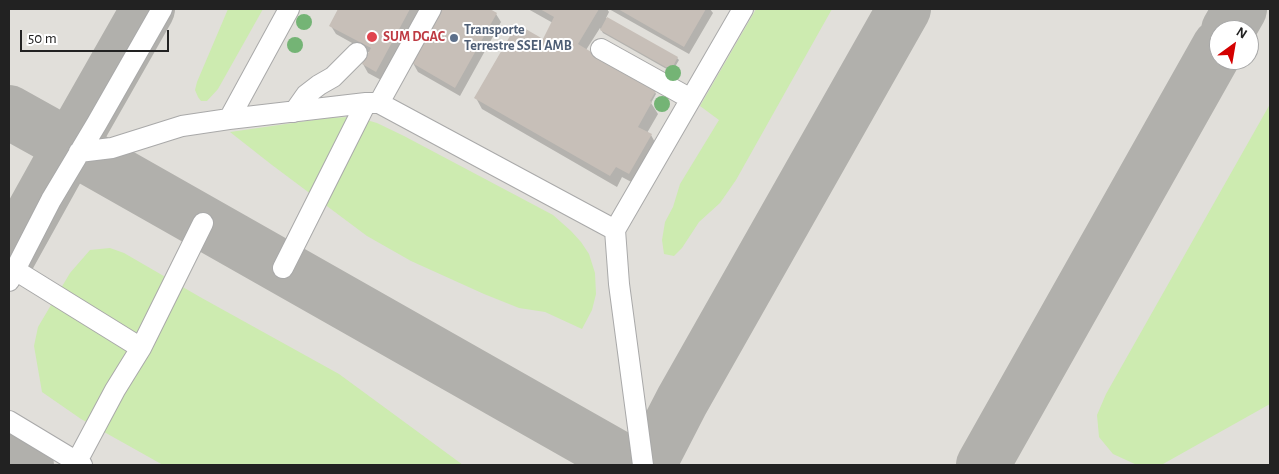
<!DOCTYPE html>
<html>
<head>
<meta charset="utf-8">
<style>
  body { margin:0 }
  #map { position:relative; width:1279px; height:474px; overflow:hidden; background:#f2efe9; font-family:"Alegreya Sans",sans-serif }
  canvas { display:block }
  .frame { position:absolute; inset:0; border:10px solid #222; pointer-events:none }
  .north { position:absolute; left:1209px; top:20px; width:50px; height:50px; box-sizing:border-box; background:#fff; border:1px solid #a7a7a7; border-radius:50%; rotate:32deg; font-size:14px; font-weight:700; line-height:20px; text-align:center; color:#222 }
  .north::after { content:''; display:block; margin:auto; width:18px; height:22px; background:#d40000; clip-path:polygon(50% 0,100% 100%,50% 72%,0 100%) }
  .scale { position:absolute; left:20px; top:30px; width:149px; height:22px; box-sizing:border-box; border:2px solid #222; border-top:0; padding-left:6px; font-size:15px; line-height:18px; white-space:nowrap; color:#222; -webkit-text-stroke:4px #fff; paint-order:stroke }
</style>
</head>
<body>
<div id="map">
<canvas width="1279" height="474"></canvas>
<div class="frame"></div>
<div class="north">N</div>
<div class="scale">50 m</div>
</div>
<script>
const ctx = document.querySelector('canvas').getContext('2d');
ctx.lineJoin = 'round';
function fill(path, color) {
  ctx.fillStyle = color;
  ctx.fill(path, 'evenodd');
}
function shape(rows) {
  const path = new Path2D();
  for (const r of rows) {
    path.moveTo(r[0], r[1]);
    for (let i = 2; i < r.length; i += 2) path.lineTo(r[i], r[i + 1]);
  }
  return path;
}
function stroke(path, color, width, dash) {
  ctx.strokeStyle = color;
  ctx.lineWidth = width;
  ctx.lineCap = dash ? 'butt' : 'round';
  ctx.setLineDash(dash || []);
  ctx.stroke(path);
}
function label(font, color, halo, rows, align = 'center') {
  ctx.font = font + ' "Alegreya Sans",sans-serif';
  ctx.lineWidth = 4;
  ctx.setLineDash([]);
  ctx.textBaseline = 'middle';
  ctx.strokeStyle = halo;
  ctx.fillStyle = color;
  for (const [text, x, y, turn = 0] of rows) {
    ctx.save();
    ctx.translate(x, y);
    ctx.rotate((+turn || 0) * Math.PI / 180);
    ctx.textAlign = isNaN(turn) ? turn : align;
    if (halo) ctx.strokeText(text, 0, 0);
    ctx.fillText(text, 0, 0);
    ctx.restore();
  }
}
const airport = shape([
  [9,9,1270,9,1270,465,9,465],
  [1219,30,1249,30,1249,60,1219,60]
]);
const grass = shape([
  [228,9,263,9,218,89,207,101,201,101,198,97,195,90,197,82],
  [756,9,832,9,736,180,720,203,699,222,682,248,674,256,664,254,662,240,665,222,673,207,680,184,719,120,700,106],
  [1270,104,1270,404,1163,464,1137,465,1113,454,1099,437,1097,415,1106,394],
  [349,117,363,119,377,123,404,136,553,215,571,231,581,242,589,254,595,273,596,294,592,310,582,329,545,312,519,308,484,294,411,261,367,236,272,165,230,132,328,118],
  [110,248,124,253,200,297,339,374,463,465,163,465,81,419,42,392,34,346,38,327,70,273,90,250]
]);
const shadow = shape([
  [340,9,419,9,381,80,368,73,363,64,370,53,336,34,331,26],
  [444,9,488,9,496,14,501,22,460,96,418,72,413,63],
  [528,9,607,9,609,12,606,18,677,58,679,60,672,72,603,33,600,28,586,50,655,92,656,94,651,103,658,114,647,133,651,135,657,146,635,184,622,177,617,187,482,109,476,98,544,41,553,23],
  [609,9,710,9,713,13,689,54]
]);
const taxiway = shape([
  [1228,30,1240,9],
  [9,112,70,146,79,152,631,465],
  [9,256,70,146,148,9],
  [9,455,27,465],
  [649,465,682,401,904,9],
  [983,465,1219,46]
]);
const building = shape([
  [338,9,410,9,376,72,362,64,371,48,329,26],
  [442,9,490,9,497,13,455,88,412,63],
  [540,9,599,9,578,44,656,91,650,101,652,102,638,127,652,134,629,174,616,167,610,176,474,98,517,24,543,39,554,17],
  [618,9,706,9,684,47],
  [607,17,678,57,671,70,600,30]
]);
const minor = shape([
  [601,49,691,99],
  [379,103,431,9],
  [294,112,306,95,319,85,333,77,357,53],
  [229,119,289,9],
  [79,152,112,148,182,126,229,119,366,103,379,103,615,230,743,9],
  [615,230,619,284,643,465],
  [283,268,366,103],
  [15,270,141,348],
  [9,281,15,270,51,200,97,123,162,9],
  [9,421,82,465],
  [75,465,115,390,141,348,203,223]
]);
const trees = [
  [304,22],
  [295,45],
  [673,73],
  [662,104]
];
const markers = [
  [372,37,6,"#e0444e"],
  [454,38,5,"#5c6f8a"]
];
const serviceNames = [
  ["Transporte",464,30],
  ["Terrestre SSEI AMB",464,46]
];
const healthNames = [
  ["SUM DGAC",383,37]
];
fill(airport, '#e1dfda');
fill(grass, '#cdebb0');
fill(shadow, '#0003');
stroke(taxiway, '#b1b0ac', 54);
fill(building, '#c7bfb8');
stroke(minor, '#a9a9a9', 22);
stroke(minor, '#fff', 20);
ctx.fillStyle = '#74b475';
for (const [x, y] of trees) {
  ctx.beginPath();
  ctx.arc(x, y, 8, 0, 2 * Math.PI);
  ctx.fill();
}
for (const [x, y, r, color] of markers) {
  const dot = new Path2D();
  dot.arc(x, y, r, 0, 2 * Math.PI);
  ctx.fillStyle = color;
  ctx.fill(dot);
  stroke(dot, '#fff', 2);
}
label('bold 14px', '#4e5e75', '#fff', serviceNames, 'left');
label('bold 14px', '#be3a42', '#fff', healthNames, 'left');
</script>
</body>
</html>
